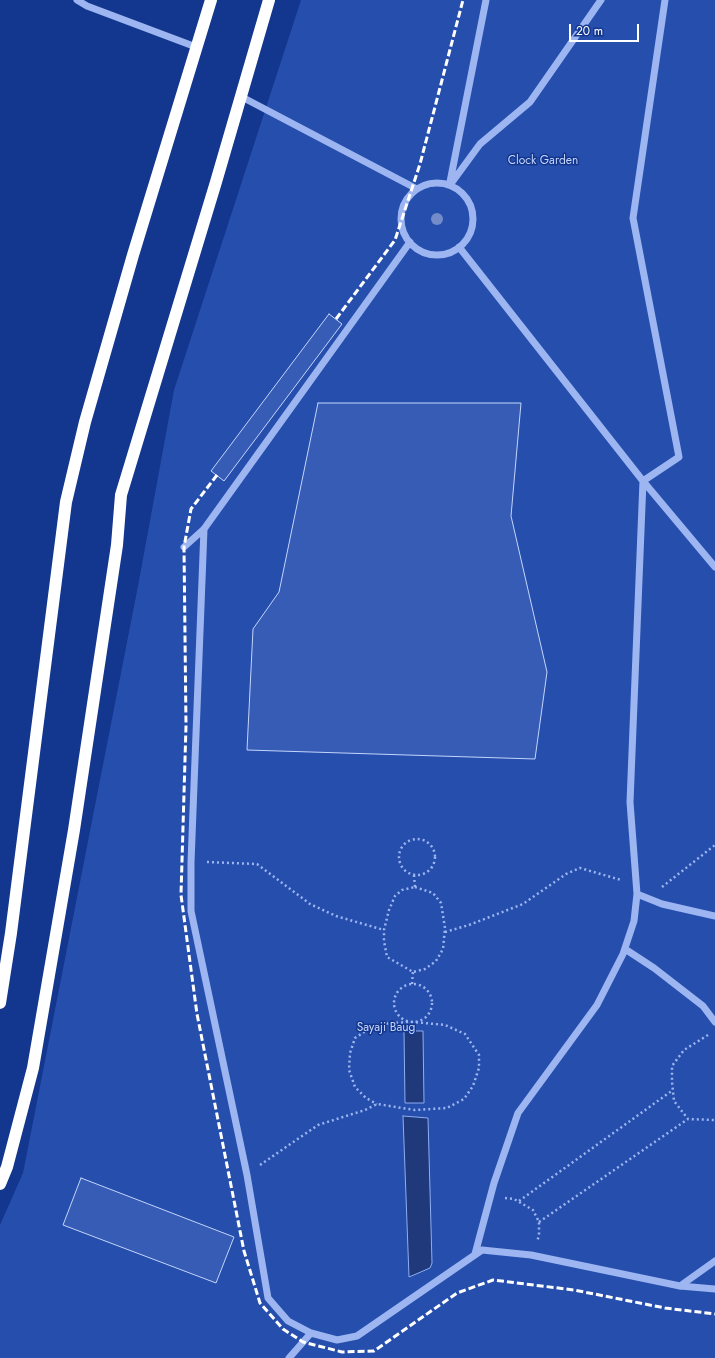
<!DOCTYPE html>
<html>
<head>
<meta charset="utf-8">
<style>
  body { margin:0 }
  #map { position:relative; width:715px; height:1358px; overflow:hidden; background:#13368e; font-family:Jost,sans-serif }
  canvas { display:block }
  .scale { position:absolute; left:569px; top:24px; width:70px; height:18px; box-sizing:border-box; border:2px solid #fff; border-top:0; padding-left:5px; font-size:12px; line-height:14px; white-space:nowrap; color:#fff; -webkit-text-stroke:3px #13368e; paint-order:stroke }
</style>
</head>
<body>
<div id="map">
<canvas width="715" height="1358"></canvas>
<div class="scale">20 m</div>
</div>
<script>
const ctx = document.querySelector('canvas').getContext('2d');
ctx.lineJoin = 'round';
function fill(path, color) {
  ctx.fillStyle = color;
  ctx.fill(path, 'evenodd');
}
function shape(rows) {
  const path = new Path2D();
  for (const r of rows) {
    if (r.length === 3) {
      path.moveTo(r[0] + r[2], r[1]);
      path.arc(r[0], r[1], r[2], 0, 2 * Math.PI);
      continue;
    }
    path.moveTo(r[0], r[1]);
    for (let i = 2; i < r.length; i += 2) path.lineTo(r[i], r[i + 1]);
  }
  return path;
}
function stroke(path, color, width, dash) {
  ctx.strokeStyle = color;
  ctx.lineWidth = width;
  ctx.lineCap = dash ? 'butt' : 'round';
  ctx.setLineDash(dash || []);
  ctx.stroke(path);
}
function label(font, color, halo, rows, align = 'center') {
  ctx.font = font + ' Jost,sans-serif';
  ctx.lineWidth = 3;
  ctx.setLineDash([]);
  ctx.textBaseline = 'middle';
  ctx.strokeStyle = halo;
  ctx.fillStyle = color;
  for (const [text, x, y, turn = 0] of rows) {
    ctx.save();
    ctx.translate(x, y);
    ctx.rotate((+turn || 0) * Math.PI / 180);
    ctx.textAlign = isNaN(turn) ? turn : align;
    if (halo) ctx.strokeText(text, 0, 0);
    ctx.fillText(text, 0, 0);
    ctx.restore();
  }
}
const green = shape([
  [301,0,715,0,715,1358,0,1358,0,1225,23,1173,138,586,174,390]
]);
const water = shape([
  [404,1031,423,1031,424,1103,405,1103,404,1031],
  [403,1116,428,1118,432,1263,430,1268,409,1277,403,1116]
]);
const building = shape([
  [329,314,342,324,224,481,211,471,329,314],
  [318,403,521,403,511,516,547,672,535,759,247,750,253,629,279,592,318,403],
  [81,1178,234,1237,216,1283,63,1225,81,1178]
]);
const path = shape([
  [417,857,18],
  [207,862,257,864,310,904,336,916,384,930],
  [414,875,415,887],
  [415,887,433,893,441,903,445,928,443,949,436,961,425,969,413,972,387,957,384,941,384,930,389,910,395,896,402,890,415,887],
  [662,887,715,845],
  [445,932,469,925,523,904,566,874,580,868,621,880],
  [412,984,413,972],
  [413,1003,19],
  [708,1035,684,1050,672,1066,672,1082,674,1101,688,1119,715,1120],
  [260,1165,318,1125,365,1110,377,1104,415,1110,447,1108,464,1099,473,1086,479,1068,479,1055,465,1034,445,1025,414,1022,389,1023,369,1029,355,1038,350,1053,349,1070,355,1087,366,1098,377,1104],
  [505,1198,514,1199,533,1210,539,1222,539,1235,537,1242],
  [519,1201,673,1090],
  [539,1222,688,1119]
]);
const minor = shape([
  [77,0,87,6,196,47],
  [665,0,633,218,679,457,643,481,630,802,637,894,662,904,715,916],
  [240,96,417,189],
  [450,182,486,0],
  [437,219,36],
  [450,185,480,144,530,102,601,0],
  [459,247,643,481,715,567],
  [204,529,191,862,191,911,247,1175,268,1298,288,1321,311,1333],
  [184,547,204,529,410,242],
  [625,949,654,968,703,1006,715,1022],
  [475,1254,494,1183,518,1113,597,1005,623,954,634,921,637,894],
  [680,1286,715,1261],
  [289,1358,311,1333,337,1340,357,1336,482,1250,531,1255,680,1286,715,1289]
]);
const highway = shape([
  [0,1003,11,933,66,502,85,422,133,255,211,0],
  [0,1184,7,1167,33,1068,74,830,117,545,121,495,216,182,269,0]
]);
const rail = shape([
  [336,319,395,240,420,164,463,0],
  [217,475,191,509,184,547,186,726,181,895,197,1014,244,1251,260,1303,283,1329,303,1342,342,1352,374,1351,457,1293,493,1280,574,1290,665,1308,715,1314]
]);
const trees = [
  [437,219]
];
const parkNames = [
  ["Clock Garden",543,161],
  ["Sayaji Baug",386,1028]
];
fill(green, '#254ead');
fill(water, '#1f397b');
stroke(water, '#8eaef4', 1);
fill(building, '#365cb5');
stroke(building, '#c4d5fc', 1);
stroke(path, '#9db6f1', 2.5, [2, 3]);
stroke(minor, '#9db6f1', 7);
stroke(highway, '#fff', 12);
stroke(rail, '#fff', 3, [7, 3]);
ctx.fillStyle = '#748dca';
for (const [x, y] of trees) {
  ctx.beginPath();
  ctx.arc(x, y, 6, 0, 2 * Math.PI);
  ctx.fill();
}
label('12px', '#c4d5fc', '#13368e', parkNames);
</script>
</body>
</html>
